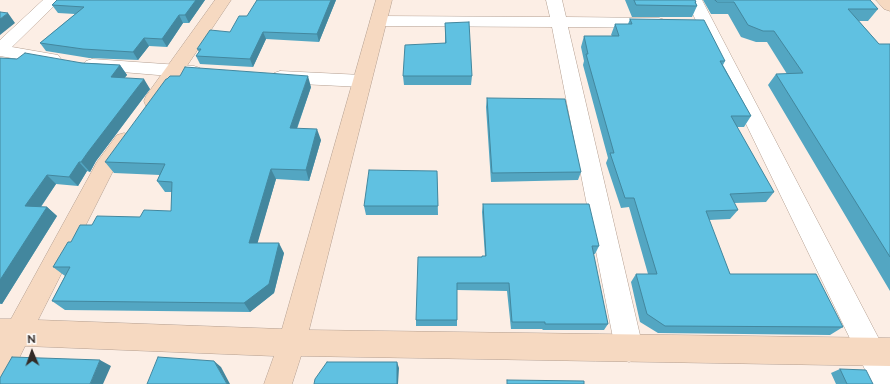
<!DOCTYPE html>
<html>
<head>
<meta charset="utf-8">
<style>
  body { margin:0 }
  #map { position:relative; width:890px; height:384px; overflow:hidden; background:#fceee5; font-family:Raleway,sans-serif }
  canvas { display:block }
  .north { position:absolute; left:12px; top:332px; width:40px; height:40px; -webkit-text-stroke:3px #fff; paint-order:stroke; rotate:358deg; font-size:11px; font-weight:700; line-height:16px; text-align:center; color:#332a25 }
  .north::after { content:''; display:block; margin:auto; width:14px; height:18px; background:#332a25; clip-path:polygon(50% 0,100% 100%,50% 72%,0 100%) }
</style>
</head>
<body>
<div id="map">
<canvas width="890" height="384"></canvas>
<div class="north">N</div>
</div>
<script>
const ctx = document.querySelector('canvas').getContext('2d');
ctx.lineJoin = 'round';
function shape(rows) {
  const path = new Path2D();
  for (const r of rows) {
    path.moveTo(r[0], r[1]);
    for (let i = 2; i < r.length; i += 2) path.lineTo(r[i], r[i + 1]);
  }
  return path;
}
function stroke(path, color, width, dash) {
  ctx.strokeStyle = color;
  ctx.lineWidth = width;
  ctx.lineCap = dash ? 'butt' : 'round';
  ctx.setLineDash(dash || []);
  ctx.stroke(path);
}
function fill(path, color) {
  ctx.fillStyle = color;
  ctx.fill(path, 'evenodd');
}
const street = shape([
  [43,0,60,0,12,47,58,55,61,59,58,63,52,65,0,56,0,40,43,0],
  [546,0,562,0,566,17,659,18,665,20,667,23,665,26,659,28,568,27,643,348,639,358,629,362,619,358,615,348,552,27,378,26,372,24,370,21,372,18,378,16,550,17,546,0],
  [686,0,702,0,890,360,890,384,872,384,686,0],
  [92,59,194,66,200,68,203,72,200,76,194,78,86,69,83,65,86,61,92,59],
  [280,71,362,75,368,77,371,81,368,85,362,87,280,83,274,81,271,77,274,73,280,71]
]);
const secondary = shape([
  [215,0,231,0,160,106,153,107,146,106,144,101,146,96,215,0],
  [376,0,392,0,309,330,890,338,890,366,301,356,292,384,264,384,274,356,25,346,10,377,0,381,0,319,11,319,97,162,117,135,124,133,131,135,134,140,112,173,38,320,282,329,376,0],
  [876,0,890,0,890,11,884,9,876,0]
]);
const wall = shape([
  [205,0,189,23,183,23,167,47,149,46,138,60,89,58,46,51,40,43,75,14,58,13,52,5],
  [336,0,319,42,266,39,253,67,200,64,196,56,199,52,197,49,230,32,247,16],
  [625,0,695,0,696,2,696,3,697,6,692,17,632,17],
  [703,0,870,0,878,9,868,21,859,21,879,44,890,44,890,291,768,85,776,74,787,74,767,42,756,42,741,37,728,14,711,14],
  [630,19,725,61,723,65,751,116,744,127,737,127,774,192,766,202,734,203,738,210,730,219,709,220,730,274,843,327,830,335,658,333,640,322,631,282,636,274,648,274,629,207,621,208,606,163,608,158,583,65,584,61,581,47,584,36,612,36,611,35,615,24,628,24],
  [445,23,472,76,471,85,404,85,403,76,445,43],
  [0,58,120,65,127,75,124,78,150,89,96,161,90,172,87,171,78,186,56,184,41,207,47,207,57,216,2,304,0,304],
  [311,87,297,129,321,140,309,181,276,179,257,243,284,253,274,293,250,312,65,310,52,301,65,276,53,267,71,242,92,225,140,217,171,211,172,192,165,192,157,181,160,175,114,173,105,162],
  [487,98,581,172,578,180,491,182,486,107],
  [437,171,438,215,366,215,364,206],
  [483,204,599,246,595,254,593,254,608,324,604,330,543,330,542,329,511,329,507,291,457,290,457,326,416,326,416,320,482,257,485,256,482,212],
  [840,369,873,384,836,384,831,373]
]);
const shadedWall = shape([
  [196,0,205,0,189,23,185,15],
  [331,0,336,0,319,42,317,34],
  [8,13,15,23,0,35,0,19],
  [179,15,183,23,167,47,162,39],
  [263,32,266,39,253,67,250,59],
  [144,38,149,46,138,60,133,52],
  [120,65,127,75,117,87,111,77],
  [308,76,311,87,293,139,290,128],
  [144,79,150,89,96,161,90,172,81,162,88,152],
  [317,129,321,140,309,181,306,170],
  [79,162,87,171,78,186,69,177],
  [271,169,276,179,255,252,249,243],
  [47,175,56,184,35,215,25,206],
  [47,207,57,216,2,304,0,303,0,280],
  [279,243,284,253,274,293,250,312,244,303],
  [100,360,111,366,103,384,90,384],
  [214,361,221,367,230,384,227,384],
  [397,362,399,368,398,384,397,384]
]);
const building = shape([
  [57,0,196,0,185,15,179,15,162,39,144,38,133,52,83,49,40,43,84,7,52,5,57,0],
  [257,0,331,0,317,34,263,32,250,59,196,56,201,49,197,49,210,30,230,32,239,16,247,16,257,0],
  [634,0,695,0,696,2,695,2,697,6,636,5,634,0],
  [715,0,870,0,878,9,848,9,879,44,890,44,890,257,776,74,803,73,774,31,763,31,748,25,734,2,717,2,715,0],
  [0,12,8,13,0,19,0,12],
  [630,19,704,20,725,61,720,61,751,116,731,116,774,192,730,194,738,210,706,211,730,274,816,274,843,327,665,326,647,314,636,274,657,274,634,198,625,198,610,153,614,153,586,54,588,54,584,36,619,36,615,24,632,24,630,19],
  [469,22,472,76,403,76,405,45,446,43,445,23,469,22],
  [25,53,82,63,120,65,111,77,144,79,88,152,81,162,79,162,69,177,47,175,25,206,47,207,0,280,0,58,17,59,25,53],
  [185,67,308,76,290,128,317,129,306,170,271,169,249,243,279,243,269,284,244,303,52,301,70,267,53,267,68,242,71,242,80,225,92,225,97,216,140,217,144,210,171,211,172,182,157,181,165,164,105,162,166,79,167,79,170,76,180,76,185,67],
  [487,98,565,99,581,172,492,173,487,98],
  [369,170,437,171,438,206,364,206,369,170],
  [483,204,589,204,599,246,592,246,608,324,545,324,545,322,512,322,509,283,457,283,457,320,416,320,418,257,482,257,482,256,486,256,483,204],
  [12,357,100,360,90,384,0,384,0,378,12,357],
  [158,357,214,361,227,384,147,384,158,357],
  [327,362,397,362,397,384,314,384,315,379,327,362],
  [840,369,866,370,873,384,847,384,840,369],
  [507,380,584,381,584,384,507,384,507,380]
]);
stroke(street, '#b49f91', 1);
stroke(secondary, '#b49f91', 1);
fill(street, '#fff');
fill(secondary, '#f6d9c1');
fill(wall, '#53a6c2');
fill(shadedWall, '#43879e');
fill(building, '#60c1e1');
stroke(building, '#43879e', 1);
</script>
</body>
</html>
